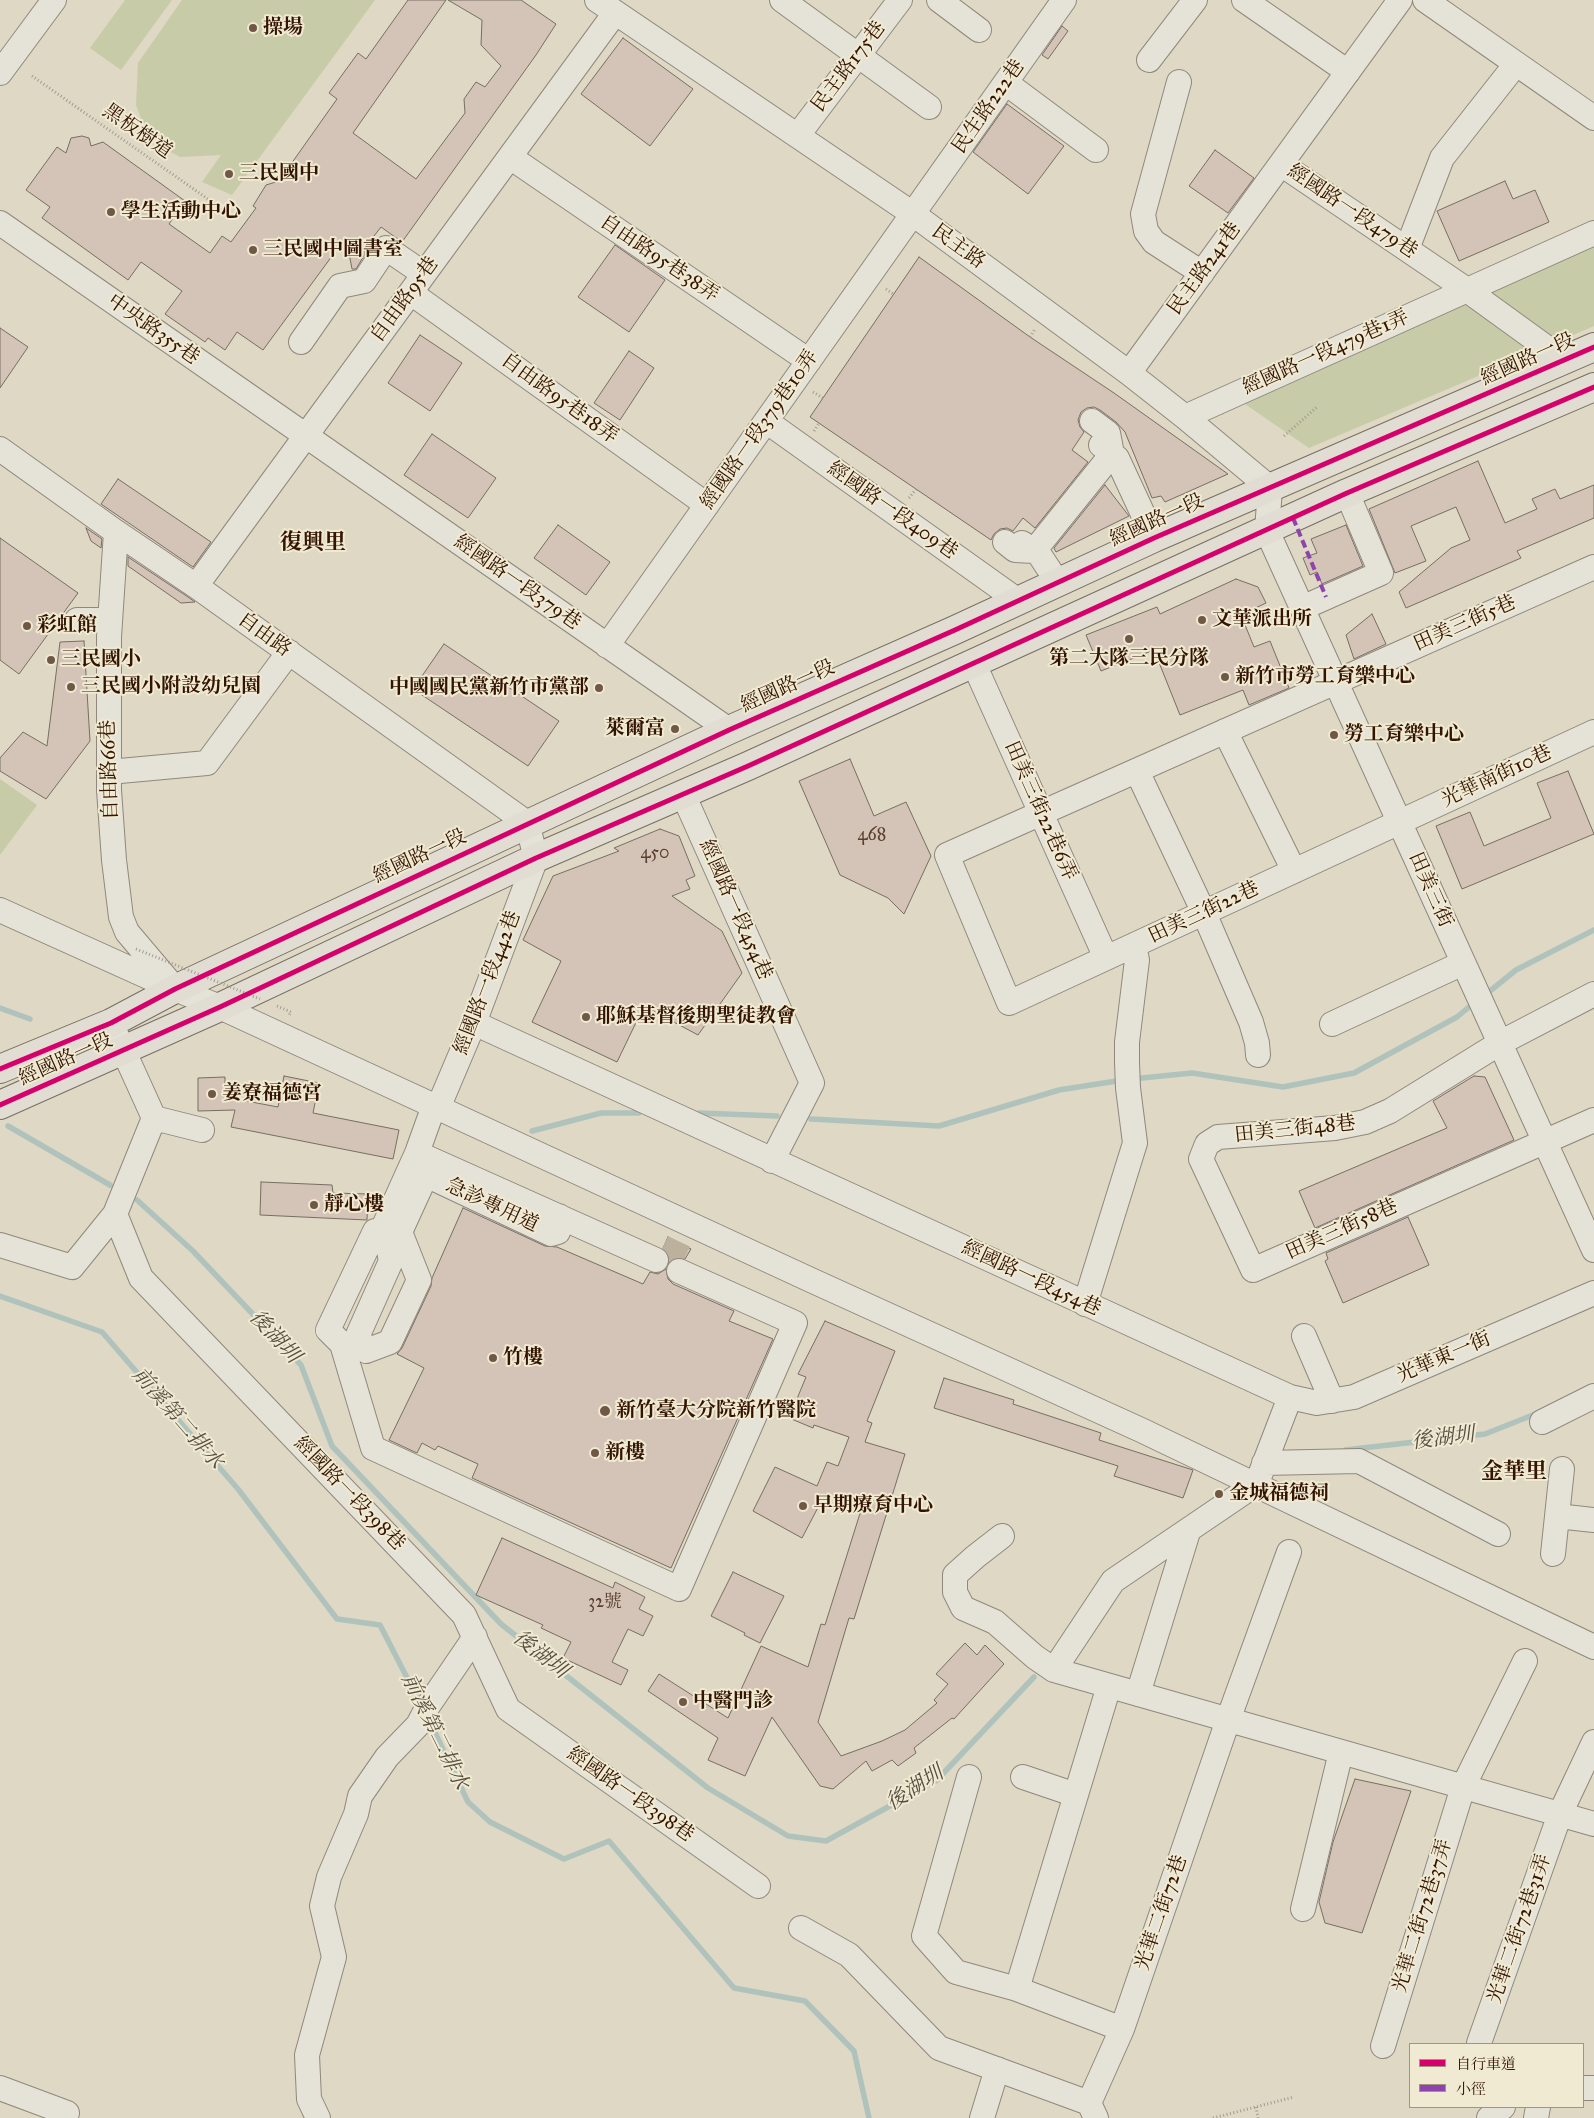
<!DOCTYPE html>
<html>
<head>
<meta charset="utf-8">
<style>
  body { margin:0 }
  #map { position:relative; width:1594px; height:2118px; overflow:hidden; background:#ded8c4; font-family:"IM FELL Great Primer","Noto Serif TC",serif }
  canvas { display:block }
  .legend { position:absolute; left:1409px; top:2043px; width:175px; height:65px; box-sizing:border-box; background:#f0ead2; border:1px solid #a4947e; margin:0; padding:6px 9px; list-style:none; font-size:15px; color:#331301 }
  .legend li { display:flex; align-items:center; gap:10px; height:25px }
  .legend b { width:25px; border:1px solid #a4947e }
</style>
</head>
<body>
<div id="map">
<canvas width="1594" height="2118"></canvas>
<ul class="legend">
<li><b style="height:6px;background:#d6006c"></b>自行車道</li>
<li><b style="height:6px;background:#8e44ad"></b>小徑</li>
</ul>
</div>
<script>
const ctx = document.querySelector('canvas').getContext('2d');
ctx.lineJoin = 'round';
function fill(path, color) {
  ctx.fillStyle = color;
  ctx.fill(path, 'evenodd');
}
function shape(rows) {
  const path = new Path2D();
  for (const r of rows) {
    path.moveTo(r[0], r[1]);
    for (let i = 2; i < r.length; i += 2) path.lineTo(r[i], r[i + 1]);
  }
  return path;
}
function stroke(path, color, width, dash) {
  ctx.strokeStyle = color;
  ctx.lineWidth = width;
  ctx.lineCap = dash ? 'butt' : 'round';
  ctx.setLineDash(dash || []);
  ctx.stroke(path);
}
function label(font, color, halo, rows, align = 'center') {
  ctx.font = font + ' "IM FELL Great Primer","Noto Serif TC",serif';
  ctx.lineWidth = 4;
  ctx.setLineDash([]);
  ctx.textBaseline = 'middle';
  ctx.strokeStyle = halo;
  ctx.fillStyle = color;
  for (const [text, x, y, turn = 0] of rows) {
    ctx.save();
    ctx.translate(x, y);
    ctx.rotate((+turn || 0) * Math.PI / 180);
    ctx.textAlign = isNaN(turn) ? turn : align;
    if (halo) ctx.strokeText(text, 0, 0);
    ctx.fillText(text, 0, 0);
    ctx.restore();
  }
}
const green = shape([
  [125,0,172,0,121,70,90,48],
  [182,0,375,0,232,195,202,182,221,155,180,157,149,140,136,105,138,63],
  [1594,243,1594,326,1555,343,1484,292],
  [1466,299,1537,351,1309,448,1242,402],
  [0,779,37,805,0,855]
]);
const stream = shape([
  [1485,995,1516,970,1594,930],
  [0,1008,30,1019],
  [1132,1079,1192,1073,1283,1087,1354,1073,1457,1017,1475,1002],
  [699,1113,777,1116],
  [811,1119,939,1126,1059,1090,1123,1080],
  [8,1126,110,1185],
  [532,1131,601,1113,639,1113],
  [137,1200,193,1251,301,1365,332,1446,501,1624,708,1788,788,1836,826,1841,937,1780,1034,1677],
  [0,1296,102,1332,238,1489,337,1619,380,1625,421,1705],
  [1345,1450,1485,1434,1538,1413],
  [429,1720,468,1802,490,1822,564,1859,609,1841,734,1988,805,2001,854,2051,869,2118]
]);
const building = shape([
  [408,0,446,0,353,133,416,179,465,113,464,99,476,82,485,87,501,66,481,45,482,20,448,0,521,0,556,24,536,55,402,242,381,227,364,249,365,254,356,269,352,269,346,237,263,350,237,332,225,350,208,338,205,342,165,314,182,291,141,262,128,280,42,218,50,207,26,190,57,147,66,153,71,138,82,136,89,138,91,146,103,142,185,201,169,224,210,253,222,236,231,242,256,208,253,206,266,185,279,181,337,99,329,93,358,53,366,59,408,0],
  [1062,26,1068,31,1048,59,1042,55,1062,26],
  [623,38,693,89,650,146,581,94,623,38],
  [1007,104,1064,146,1028,194,973,152,1007,104],
  [1215,150,1254,178,1228,213,1189,186,1215,150],
  [1505,181,1513,199,1535,190,1549,222,1459,261,1437,211,1505,181],
  [615,245,665,280,629,332,578,297,615,245],
  [919,257,1030,337,1114,393,1228,474,1165,502,1161,496,1152,498,1125,432,1116,422,1100,410,1094,407,1087,408,1081,412,1078,420,1080,427,1084,432,1072,450,1088,462,1035,528,1023,518,1013,531,1007,528,1000,529,994,534,991,540,810,417,919,257],
  [0,328,28,347,0,388,0,328],
  [420,335,462,363,430,411,388,383,420,335],
  [629,351,654,368,620,420,594,403,629,351],
  [432,434,496,478,468,518,404,475,432,434],
  [1478,461,1505,523,1537,509,1532,499,1555,489,1560,499,1594,485,1594,518,1517,551,1521,558,1406,608,1399,592,1451,548,1470,540,1456,507,1411,526,1426,561,1395,573,1369,509,1478,461],
  [118,479,211,542,193,567,101,504,118,479],
  [1105,485,1129,516,1056,552,1054,548,1105,485],
  [558,525,610,562,586,595,534,558,558,525],
  [1346,525,1363,566,1322,584,1317,572,1310,575,1303,558,1317,553,1311,539,1346,525],
  [86,528,102,539,101,548,91,541,86,528],
  [0,538,78,593,19,674,0,660,0,538],
  [128,557,188,597,195,602,181,603,128,566,128,557],
  [1236,579,1258,587,1266,603,1241,615,1254,647,1270,641,1289,688,1249,705,1243,690,1180,715,1154,650,1101,671,1086,635,1157,607,1160,614,1236,579],
  [1372,614,1386,644,1354,659,1346,635,1372,614],
  [84,641,90,741,46,799,0,771,0,758,23,732,47,746,60,642,84,641],
  [444,644,559,721,528,766,413,689,444,644],
  [850,759,874,816,906,802,931,856,904,914,888,898,840,875,799,781,850,759],
  [1568,771,1594,834,1462,889,1436,826,1470,812,1484,846,1551,818,1537,783,1568,771],
  [660,829,679,836,695,876,686,880,690,889,672,896,722,931,742,973,698,1035,644,1006,617,1062,532,1022,561,961,523,940,553,876,619,851,614,848,660,829],
  [284,1076,319,1083,313,1113,399,1130,393,1159,231,1127,235,1110,198,1111,198,1078,225,1077,225,1097,278,1107,284,1076],
  [1474,1076,1485,1077,1514,1140,1315,1228,1299,1191,1447,1128,1433,1101,1474,1076],
  [261,1182,332,1185,333,1193,368,1194,367,1220,260,1215,261,1182],
  [463,1208,545,1246,557,1247,643,1284,650,1272,658,1274,666,1269,668,1279,673,1284,734,1311,729,1321,773,1339,671,1568,472,1478,478,1464,438,1446,435,1450,422,1443,417,1453,389,1440,424,1368,397,1354,402,1348,431,1286,432,1278,463,1208],
  [1408,1217,1429,1265,1343,1303,1325,1261,1328,1259,1326,1253,1408,1217],
  [668,1237,691,1249,685,1259,677,1257,669,1262,667,1252,663,1248,668,1237],
  [825,1321,895,1351,867,1421,872,1423,865,1442,905,1454,854,1619,849,1618,818,1722,841,1756,882,1741,905,1730,937,1703,934,1700,948,1684,936,1674,965,1643,977,1655,985,1645,1004,1664,954,1719,952,1718,914,1748,916,1753,898,1766,892,1760,872,1771,866,1761,833,1789,820,1786,772,1717,745,1776,708,1760,718,1738,648,1691,659,1674,728,1718,761,1646,808,1667,821,1624,825,1625,862,1507,825,1494,802,1538,753,1511,775,1467,817,1486,827,1462,838,1466,849,1437,814,1425,813,1428,789,1418,806,1377,798,1374,825,1321],
  [944,1378,1014,1400,1013,1404,1101,1433,1099,1440,1193,1470,1183,1498,1114,1476,1118,1466,934,1408,944,1378],
  [502,1538,613,1588,615,1582,645,1597,639,1609,653,1616,643,1636,628,1629,612,1662,628,1670,621,1685,563,1658,571,1642,541,1628,543,1625,476,1595,502,1538],
  [733,1572,784,1596,760,1643,744,1635,745,1633,711,1616,733,1572],
  [1355,1779,1411,1791,1362,1933,1325,1923,1319,1902,1333,1842,1355,1779]
]);
const minorTunnel = shape([
  [663,1247,686,1258]
]);
const path = shape([
  [32,76,225,211],
  [886,289,893,294],
  [1030,337,1035,329],
  [813,392,823,398],
  [814,431,819,423],
  [1284,436,1317,407],
  [909,498,916,489],
  [277,1006,291,1012,288,1017],
  [1256,2107,1258,2118],
  [1213,2118,1294,2097]
]);
const minor = shape([
  [597,0,913,214,1129,373,1185,417,1270,488,1267,531,1594,1250],
  [782,0,929,107],
  [939,0,979,30],
  [1244,0,1348,72],
  [1425,0,1594,118],
  [1149,60,1195,0],
  [0,73,54,0],
  [1179,82,1143,214,1146,231,1154,242,1202,273],
  [1006,83,1096,150],
  [798,135,900,0],
  [510,157,809,361],
  [1281,164,1467,290,1565,361],
  [0,223,729,730],
  [1407,249,1442,158,1516,64],
  [411,293,707,505],
  [301,342,340,286,364,281,386,248,424,274],
  [1129,373,1400,0],
  [1185,417,1594,233],
  [766,421,1017,600],
  [1101,445,1117,458,1154,538],
  [0,449,116,532,196,586,527,823,536,858,474,1023,438,1108,431,1114,417,1153,384,1226],
  [116,532,109,637,109,790,114,860,121,917,127,932,171,984],
  [1005,542,1015,550,1034,551,1112,454,1108,433,1092,421],
  [1022,543,1039,554,1058,583],
  [1594,567,947,855,1009,1003,1594,732],
  [196,586,615,13],
  [1302,608,1381,573,1347,493],
  [77,620,110,620],
  [607,646,1064,0],
  [974,664,1106,958],
  [1225,731,1294,871],
  [1137,771,1204,913,1251,1022,1257,1043,1258,1055],
  [109,772,207,763,289,652],
  [683,794,812,1083,772,1161],
  [0,910,175,989,220,1007,813,1281,1141,1430,1594,1647],
  [1594,994,1500,1043,1390,1111,1365,1122,1335,1128,1218,1137,1207,1144,1201,1159,1253,1270,1594,1120],
  [111,1023,154,1118,115,1214,141,1278,464,1615,508,1709,758,1886],
  [474,1023,1290,1397,1317,1403,1354,1397,1594,1293],
  [1332,1024,1463,963],
  [154,1118,202,1130],
  [417,1153,656,1260],
  [410,1170,426,1175,551,1234,558,1232,561,1223,559,1216],
  [384,1226,391,1261,358,1335,366,1351,390,1342,419,1280,400,1232],
  [375,1231,328,1330,342,1344,373,1448,679,1589,795,1323,679,1271],
  [400,1232,432,1162],
  [0,1245,72,1267,115,1214],
  [1085,1304,1135,1143,1128,1088,1127,1062,1127,1042,1137,960,1134,945],
  [1304,1336,1332,1401],
  [1542,1422,1594,1396],
  [1264,1463,1359,1461,1498,1534],
  [1260,1475,1290,1397],
  [1557,1516,1594,1520],
  [1002,1536,975,1557,955,1575,955,1592,963,1608,995,1622,1035,1657,1054,1670,1594,1824],
  [1553,1554,1562,1469],
  [1054,1670,1113,1581,1256,1484],
  [1138,1694,1188,1532],
  [969,1777,924,1936,956,1972,1017,1989,1122,2029],
  [1023,1777,1076,1795],
  [1303,1909,1341,1752],
  [801,1928,849,1955,939,2048,1089,2103],
  [1017,1989,1109,1686],
  [1479,2043,1560,1814,1594,1742],
  [1383,2046,1463,1787,1525,1661],
  [0,2088,67,2113],
  [1583,2088,1594,2088],
  [318,2118,309,2099,307,2055,334,1957,322,1906,329,1877,356,1814,360,1796,387,1757,418,1725,428,1706,475,1637],
  [982,2118,997,2069],
  [1096,2118,1089,2103,1122,2029,1228,1720,1289,1552],
  [1489,2118,1503,2107],
  [1536,2118,1538,2107]
]);
const major = shape([
  [0,1069,111,1023,175,989,729,730,955,630,1154,538,1594,347],
  [0,1105,220,1007,536,858,748,766,1347,493,1594,387]
]);
const pathBridge = shape([
  [136,949,260,999]
]);
const quiet = shape([
  [1293,518,1326,597]
]);
const cycleway = shape([
  [0,1069,111,1023,175,989,729,730,955,630,1154,538,1594,347],
  [0,1105,220,1007,536,858,748,766,1347,493,1594,387]
]);
const markers = [
  [253,28,5,"#6f5845"],
  [229,174,5,"#6f5845"],
  [111,212,5,"#6f5845"],
  [253,250,5,"#6f5845"],
  [1202,620,5,"#6f5845"],
  [27,626,5,"#6f5845"],
  [1129,639,5,"#6f5845"],
  [51,660,5,"#6f5845"],
  [1225,677,5,"#6f5845"],
  [71,687,5,"#6f5845"],
  [599,688,5,"#6f5845"],
  [675,729,5,"#6f5845"],
  [1334,735,5,"#6f5845"],
  [586,1017,5,"#6f5845"],
  [212,1094,5,"#6f5845"],
  [314,1205,5,"#6f5845"],
  [493,1358,5,"#6f5845"],
  [605,1411,6,"#6f5845"],
  [595,1453,5,"#6f5845"],
  [1219,1494,5,"#6f5845"],
  [803,1506,5,"#6f5845"],
  [683,1702,5,"#6f5845"]
];
const numberNames = [
  ["468",872,836],
  ["450",655,854],
  ["32號",605,1603]
];
const poiNames = [
  ["操場",263,28],
  ["三民國中",239,174],
  ["學生活動中心",121,212],
  ["三民國中圖書室",263,250],
  ["文華派出所",1212,620],
  ["彩虹館",37,626],
  ["第二大隊三民分隊",1129,659,"center"],
  ["三民國小",61,660],
  ["新竹市勞工育樂中心",1235,677],
  ["三民國小附設幼兒園",81,687],
  ["中國國民黨新竹市黨部",589,688,"right"],
  ["萊爾富",665,729,"right"],
  ["勞工育樂中心",1344,735],
  ["耶穌基督後期聖徒教會",596,1017],
  ["姜寮福德宮",222,1094],
  ["靜心樓",324,1205],
  ["竹樓",503,1358],
  ["新竹臺大分院新竹醫院",616,1411],
  ["新樓",605,1453],
  ["金城福德祠",1229,1494],
  ["早期療育中心",813,1506],
  ["中醫門診",693,1702]
];
const streetNames = [
  ["民主路175巷",849,67,-53],
  ["民生路222巷",989,107,-55],
  ["黑板樹道",137,132,35],
  ["經國路一段479巷",1352,212,34],
  ["民主路",958,247,36],
  ["自由路95巷38弄",659,259,34],
  ["民主路241巷",1205,269,-54],
  ["自由路95巷",405,300,-54],
  ["中央路355巷",153,330,35],
  ["經國路一段479巷1弄",1326,353,-24],
  ["經國路一段",1528,360,-24],
  ["自由路95巷18弄",559,399,36],
  ["經國路一段379巷10弄",760,430,-55],
  ["經國路一段409巷",892,511,35],
  ["經國路一段",1157,521,-24],
  ["經國路一段379巷",517,583,35],
  ["田美三街5巷",1465,624,-24],
  ["自由路",264,635,36],
  ["經國路一段",788,687,-24],
  ["自由路66巷",110,770,-92],
  ["光華南街10巷",1497,777,-25],
  ["田美三街22巷6弄",1040,811,66],
  ["經國路一段",420,857,-25],
  ["田美三街",1430,890,66],
  ["經國路一段454巷",735,910,66],
  ["田美三街22巷",1204,913,-25],
  ["經國路一段442巷",488,983,-69],
  ["經國路一段",66,1060,-24],
  ["田美三街48巷",1295,1130,-6],
  ["急診專用道",492,1206,25],
  ["田美三街58巷",1342,1230,-24],
  ["經國路一段454巷",1031,1279,25],
  ["光華東一街",1444,1358,-23],
  ["經國路一段398巷",349,1494,46],
  ["經國路一段398巷",630,1795,35],
  ["光華二街72巷",1162,1913,-71],
  ["光華二街72巷37弄",1423,1916,-73],
  ["光華二街72巷31弄",1520,1929,-71]
];
const waterNames = [
  ["後湖圳",274,1337,47],
  ["前溪第二排水",177,1419,49],
  ["後湖圳",1443,1439,-7],
  ["後湖圳",540,1655,38],
  ["前溪第二排水",434,1732,64],
  ["後湖圳",915,1789,-33]
];
const quarterNames = [
  ["復興里",313,544],
  ["金華里",1514,1473]
];
fill(green, '#c7cba7');
stroke(stream, '#afc3bc', 5.5);
fill(building, '#d4c3b7');
stroke(building, '#776e62', 1);
stroke(minorTunnel, '#bcb19d', 24, [24, 12]);
stroke(minor, '#90887b', 26);
stroke(major, '#776e62', 30);
stroke(path, '#a29c93', 3, [1, 2.5]);
stroke(minor, '#e5e2d8', 24);
stroke(major, '#e1ddd2', 28);
stroke(pathBridge, '#a29c93', 3, [1, 2.5]);
stroke(quiet, '#8e44ad', 4, [8, 4]);
stroke(cycleway, '#d6006c', 5);
for (const [x, y, r, color] of markers) {
  const dot = new Path2D();
  dot.arc(x, y, r, 0, 2 * Math.PI);
  ctx.fillStyle = color;
  ctx.fill(dot);
  stroke(dot, '#f0ead2', 2);
}
label('18px', '#5b3f2e', null, numberNames);
label('bold 20px', '#331301', '#f0ead2', poiNames, 'left');
label('20px', '#331301', '#f0ead2', streetNames);
label('italic 21px', '#574d41', '#f0ead2', waterNames);
label('bold 22px', '#331301', '#f0ead2', quarterNames);
</script>
</body>
</html>
